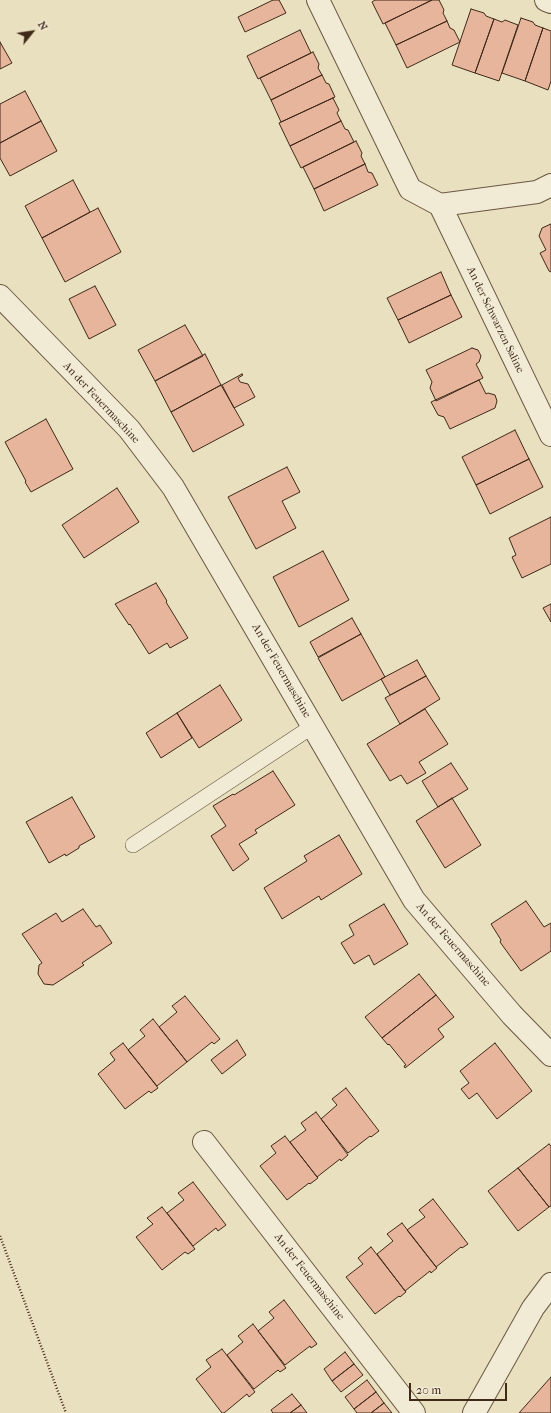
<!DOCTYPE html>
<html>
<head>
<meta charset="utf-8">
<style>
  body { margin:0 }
  #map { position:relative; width:551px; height:1413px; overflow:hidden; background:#e9e0bf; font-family:"IM FELL French Canon",serif }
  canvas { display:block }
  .north { position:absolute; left:12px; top:12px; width:40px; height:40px; -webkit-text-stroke:3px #f1ebd5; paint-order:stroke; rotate:60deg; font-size:11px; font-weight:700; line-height:16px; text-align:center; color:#3f2918 }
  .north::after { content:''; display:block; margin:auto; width:14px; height:18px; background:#3f2918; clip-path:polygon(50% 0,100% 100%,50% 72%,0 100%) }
  .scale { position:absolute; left:409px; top:1383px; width:98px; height:18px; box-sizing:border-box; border:2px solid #3f2918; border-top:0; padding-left:5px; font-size:12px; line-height:14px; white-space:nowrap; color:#3f2918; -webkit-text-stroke:3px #f1ebd5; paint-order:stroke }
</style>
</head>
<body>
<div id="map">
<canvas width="551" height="1413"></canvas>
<div class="north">N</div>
<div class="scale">20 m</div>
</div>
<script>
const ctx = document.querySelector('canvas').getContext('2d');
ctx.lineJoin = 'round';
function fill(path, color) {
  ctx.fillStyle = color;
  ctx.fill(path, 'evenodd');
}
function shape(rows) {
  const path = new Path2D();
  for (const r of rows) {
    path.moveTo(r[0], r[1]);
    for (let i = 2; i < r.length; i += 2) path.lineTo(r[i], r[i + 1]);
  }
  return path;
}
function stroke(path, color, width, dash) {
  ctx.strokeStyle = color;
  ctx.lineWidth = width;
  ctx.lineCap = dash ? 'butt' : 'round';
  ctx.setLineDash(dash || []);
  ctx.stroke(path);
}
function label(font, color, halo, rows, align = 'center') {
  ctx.font = font + ' "IM FELL French Canon",serif';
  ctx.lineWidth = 3.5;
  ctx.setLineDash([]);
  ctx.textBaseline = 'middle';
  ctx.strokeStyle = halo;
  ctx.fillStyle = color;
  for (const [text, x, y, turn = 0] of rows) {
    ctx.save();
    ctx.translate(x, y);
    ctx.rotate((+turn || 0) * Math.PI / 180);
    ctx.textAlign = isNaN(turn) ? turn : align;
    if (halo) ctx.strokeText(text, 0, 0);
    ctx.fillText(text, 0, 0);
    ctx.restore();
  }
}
const building = shape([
  [273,0,279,0,286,13,245,32,238,17,273,0],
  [375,0,432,0,383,24,372,2,375,0],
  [432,0,439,0,444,10,443,13,447,21,396,45,385,23,432,0],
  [471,9,484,13,486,16,494,19,475,73,452,65,471,9],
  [521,18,533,22,535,25,543,28,525,81,502,73,521,18],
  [494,19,502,22,505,20,518,25,499,81,475,73,494,19],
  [447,21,450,28,454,30,460,42,407,68,396,45,447,21],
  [543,28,551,31,551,81,548,90,525,81,543,28],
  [300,30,311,53,258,79,247,56,300,30],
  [0,42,12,63,0,69,0,42],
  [313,52,319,64,318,68,322,75,271,100,260,78,313,52],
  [322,75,326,83,329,84,335,97,281,122,271,100,322,75],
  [25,91,41,121,0,143,0,104,25,91],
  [333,98,339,110,337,113,341,121,290,146,279,123,333,98],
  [41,121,57,151,10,176,0,158,0,143,41,121],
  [341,121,345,129,348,130,354,142,301,168,290,146,341,121],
  [356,141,362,153,361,156,365,164,314,189,303,167,356,141],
  [365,164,368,172,372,173,378,185,324,211,314,189,365,164],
  [73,180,90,212,42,238,25,206,73,180],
  [98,208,121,252,65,282,42,238,98,208],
  [551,224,551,272,549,271,540,253,546,250,539,236,542,228,551,224],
  [441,272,451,295,398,320,387,298,441,272],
  [95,286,116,325,89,339,69,299,95,286],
  [451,295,462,317,409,343,398,320,451,295],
  [185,325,203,356,155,381,138,350,185,325],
  [472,348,478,350,481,356,479,362,476,364,483,378,436,401,430,388,432,382,426,370,472,348],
  [205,354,221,385,171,412,155,381,205,354],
  [242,374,243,375,238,378,240,382,248,384,255,397,234,408,222,385,242,374],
  [479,380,486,394,488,393,495,395,497,401,495,408,450,429,444,417,438,415,431,402,479,380],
  [221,385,244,425,193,452,171,412,221,385],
  [46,419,73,469,31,492,25,482,26,481,5,442,46,419],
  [515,430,529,459,476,485,462,457,515,430],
  [529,459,543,487,490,514,476,485,529,459],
  [287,467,300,492,282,501,296,528,256,549,228,497,287,467],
  [117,488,139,522,84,558,62,525,117,488],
  [551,517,551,564,522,578,512,557,516,555,509,538,551,517],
  [323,551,349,600,299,627,273,577,323,551],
  [156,583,167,601,166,602,188,638,170,648,167,643,149,654,130,624,129,625,115,604,156,583],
  [551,604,551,622,543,608,551,604],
  [352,618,361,634,318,657,310,642,352,618],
  [361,634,385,677,342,701,318,658,361,634],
  [417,660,426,676,390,695,381,679,417,660],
  [426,676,440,699,400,724,385,698,426,676],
  [220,685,242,720,199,748,177,713,220,685],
  [425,709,448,744,419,762,426,773,407,784,401,775,390,781,367,744,425,709],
  [177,713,192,738,161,758,146,733,177,713],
  [451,763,468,789,438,807,422,781,451,763],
  [273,771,295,805,255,830,257,833,239,844,249,859,233,871,211,836,226,826,213,806,233,794,234,795,273,771],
  [72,797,95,837,79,846,79,848,66,856,65,854,49,863,26,822,72,797],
  [452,798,481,845,445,868,416,821,452,798],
  [339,835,362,874,321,900,319,896,282,919,281,917,264,888,307,861,304,856,339,835],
  [526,901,544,927,551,923,551,951,521,971,500,942,501,940,491,924,526,901],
  [384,904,408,944,374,965,369,955,354,964,341,943,354,935,349,925,384,904],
  [83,909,96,927,100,925,112,943,82,963,84,965,53,985,44,984,38,974,39,965,42,963,22,934,56,913,62,922,83,909],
  [419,974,436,995,382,1038,365,1017,419,974],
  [436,995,454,1017,438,1029,444,1037,405,1068,404,1066,406,1065,389,1044,388,1045,382,1038,436,995],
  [185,996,220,1039,214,1044,212,1042,187,1062,159,1027,177,1012,172,1006,185,996],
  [153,1019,187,1062,157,1086,128,1050,145,1036,140,1030,153,1019],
  [237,1040,246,1055,222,1074,211,1060,237,1040],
  [123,1043,158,1088,151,1093,149,1091,125,1109,98,1074,115,1060,110,1053,123,1043],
  [495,1043,532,1091,497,1119,477,1093,469,1099,461,1089,469,1083,460,1071,495,1043],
  [346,1088,379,1131,371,1137,370,1136,348,1153,321,1119,337,1105,332,1099,346,1088],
  [316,1112,348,1155,341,1161,340,1159,317,1177,290,1142,306,1130,301,1123,316,1112],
  [285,1136,318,1178,310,1184,309,1183,287,1200,260,1166,276,1153,271,1146,285,1136],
  [549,1144,551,1146,551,1206,549,1207,518,1168,549,1144],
  [518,1168,549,1207,518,1231,488,1191,518,1168],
  [193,1182,226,1225,218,1231,216,1228,193,1246,167,1213,184,1200,178,1193,193,1182],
  [433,1199,468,1244,462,1248,461,1247,436,1267,407,1230,425,1217,419,1210,433,1199],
  [162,1207,195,1249,188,1254,185,1252,162,1270,136,1237,153,1224,147,1218,162,1207],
  [402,1223,437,1268,431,1273,430,1271,405,1291,377,1254,393,1241,387,1234,402,1223],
  [371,1247,406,1292,400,1297,399,1296,375,1314,346,1277,363,1264,358,1258,371,1247],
  [284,1300,317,1344,311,1348,310,1346,285,1365,258,1331,274,1318,269,1312,284,1300],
  [253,1324,286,1368,280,1372,278,1370,254,1389,227,1355,243,1342,238,1336,253,1324],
  [222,1349,255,1392,249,1397,247,1394,224,1413,222,1413,196,1379,211,1367,206,1360,222,1349],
  [345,1352,354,1364,332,1381,324,1369,345,1352],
  [354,1364,363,1375,341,1392,332,1381,354,1364],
  [551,1377,551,1413,519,1413,551,1377],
  [367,1380,376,1392,354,1409,345,1397,367,1380],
  [376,1392,384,1403,371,1413,357,1413,354,1409,376,1392],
  [292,1394,301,1405,290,1413,273,1413,271,1410,292,1394],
  [384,1403,392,1413,371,1413,384,1403],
  [301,1405,307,1413,290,1413,301,1405]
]);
const path = shape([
  [0,1236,66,1413]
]);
const service = shape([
  [133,845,313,726]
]);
const minor = shape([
  [318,0,410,189,440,205],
  [546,0,551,2],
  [551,185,537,192,440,205,551,435],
  [0,296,129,429,173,487,414,900,512,1015,551,1055],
  [204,1142,414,1413],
  [474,1413,533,1308,551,1284]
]);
const streetNames = [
  ["An der Schwarzen Saline",495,320,64],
  ["An der Feuermaschine",101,403,47],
  ["An der Feuermaschine",281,671,60],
  ["An der Feuermaschine",453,945,49],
  ["An der Feuermaschine",309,1277,52]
];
fill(building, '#e7b59c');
stroke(building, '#3f2918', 1);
stroke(service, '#6a5742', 16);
stroke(minor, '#6a5742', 24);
stroke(path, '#3f2918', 2.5, [1, 2]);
stroke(service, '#f1ebd5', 15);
stroke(minor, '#f1ebd5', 22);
label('11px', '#3f2918', '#f1ebd5', streetNames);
</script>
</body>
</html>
